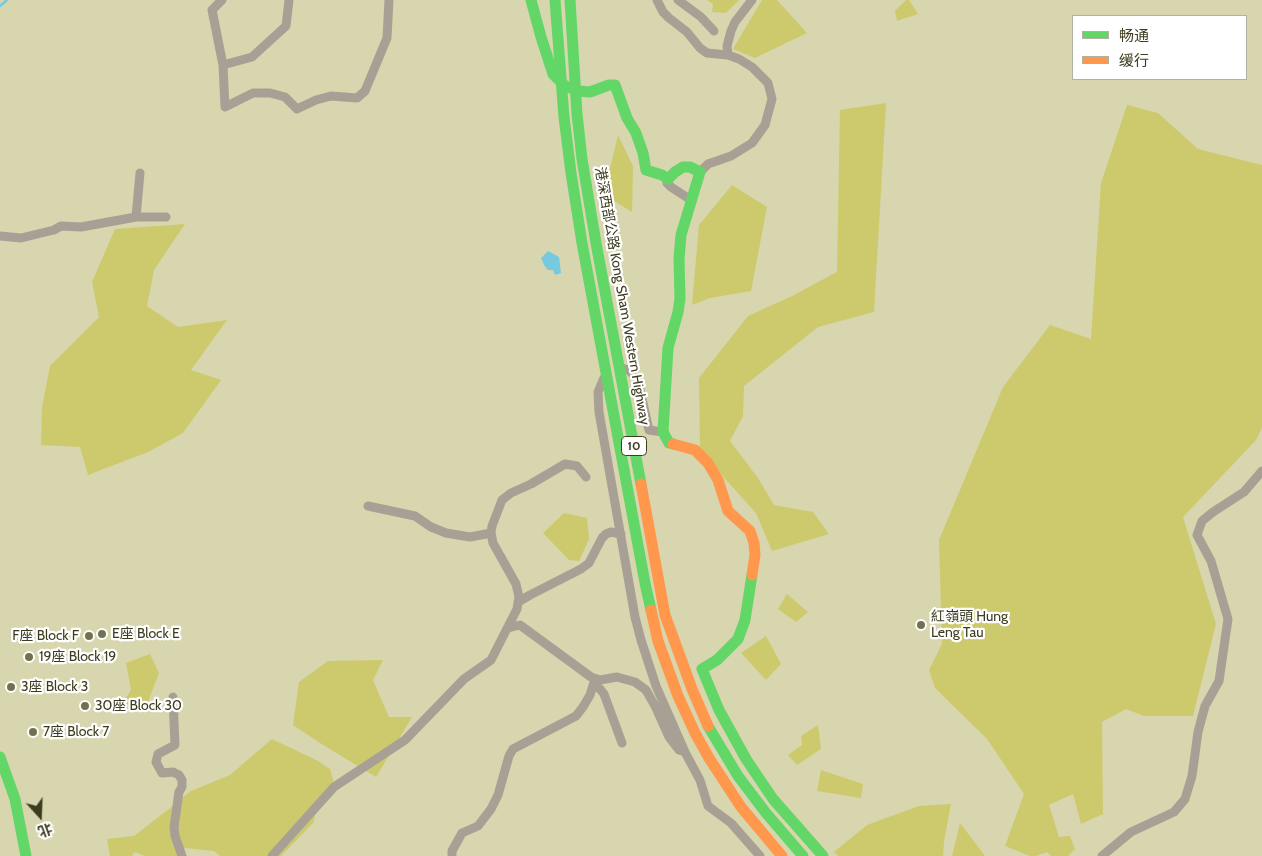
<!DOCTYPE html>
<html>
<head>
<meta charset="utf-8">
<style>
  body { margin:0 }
  #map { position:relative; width:1262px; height:856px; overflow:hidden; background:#d7d6ae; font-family:Cabin,"Noto Sans SC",sans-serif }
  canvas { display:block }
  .legend { position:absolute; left:1072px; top:15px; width:175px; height:65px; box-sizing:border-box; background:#fff; border:1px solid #b1b1a5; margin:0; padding:6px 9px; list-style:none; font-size:15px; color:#3d3c1e }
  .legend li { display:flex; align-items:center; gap:10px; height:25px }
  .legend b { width:25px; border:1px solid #b1b1a5 }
  .north { position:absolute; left:15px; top:791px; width:50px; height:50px; -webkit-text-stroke:4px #fff; paint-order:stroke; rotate:160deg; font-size:14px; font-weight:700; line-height:20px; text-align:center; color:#3d3c1e }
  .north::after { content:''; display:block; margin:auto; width:18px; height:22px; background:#3d3c1e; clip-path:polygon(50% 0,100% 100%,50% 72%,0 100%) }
</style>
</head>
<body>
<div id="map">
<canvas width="1262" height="856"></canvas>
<ul class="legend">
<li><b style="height:6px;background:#63d668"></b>畅通</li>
<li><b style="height:6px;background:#ff974d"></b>缓行</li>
</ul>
<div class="north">北</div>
</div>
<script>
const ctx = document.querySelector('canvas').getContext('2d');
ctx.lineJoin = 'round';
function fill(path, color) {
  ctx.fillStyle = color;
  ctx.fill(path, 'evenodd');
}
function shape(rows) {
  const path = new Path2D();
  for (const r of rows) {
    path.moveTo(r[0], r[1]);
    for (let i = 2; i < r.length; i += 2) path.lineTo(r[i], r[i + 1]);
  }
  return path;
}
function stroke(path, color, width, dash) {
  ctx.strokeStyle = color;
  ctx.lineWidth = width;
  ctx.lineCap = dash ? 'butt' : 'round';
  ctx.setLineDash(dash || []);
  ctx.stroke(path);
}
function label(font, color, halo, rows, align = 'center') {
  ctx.font = font + ' Cabin,"Noto Sans SC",sans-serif';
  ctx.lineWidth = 4.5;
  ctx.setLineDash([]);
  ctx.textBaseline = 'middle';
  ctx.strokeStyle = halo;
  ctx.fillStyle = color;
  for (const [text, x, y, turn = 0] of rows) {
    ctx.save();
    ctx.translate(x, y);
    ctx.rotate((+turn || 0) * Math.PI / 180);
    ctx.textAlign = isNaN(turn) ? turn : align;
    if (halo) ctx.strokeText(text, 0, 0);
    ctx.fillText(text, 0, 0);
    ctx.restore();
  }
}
const green = shape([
  [707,0,739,0,726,13,712,12,713,4],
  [762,0,777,0,807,33,755,58,733,49],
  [906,0,909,0,918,14,897,21,895,11],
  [886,103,874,312,818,327,744,386,743,416,730,441,758,478,774,505,813,512,829,534,772,551,756,513,727,481,700,448,699,378,748,316,792,296,837,272,840,110],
  [1127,105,1158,113,1198,149,1262,165,1262,428,1256,440,1183,517,1216,624,1193,716,1144,716,1126,709,1102,722,1103,814,1081,824,1073,794,1049,805,1059,837,1070,836,1075,849,1068,856,1051,856,1047,852,1036,856,1030,856,1005,846,1024,794,987,739,935,688,929,670,942,644,939,540,1003,387,1050,325,1091,339,1101,183],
  [618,135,633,166,632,212,614,201,608,177],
  [732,185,767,207,751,291,710,298,692,305,699,225],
  [185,224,154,270,147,306,178,327,227,320,191,370,221,380,183,433,148,452,88,475,80,447,41,445,42,407,50,366,99,317,92,282,115,229],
  [564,513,587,518,589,539,579,561,569,560,543,533],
  [787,594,808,612,796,622,778,609],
  [766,636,781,664,766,680,741,653],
  [150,654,159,673,146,707,135,712,122,704,131,690,126,663],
  [383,660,373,680,389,717,412,717,376,777,320,743,293,725,299,682,328,661],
  [818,725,821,749,797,765,788,755,802,745,801,736],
  [272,739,318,761,330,769,334,783,317,799,314,822,281,856,220,856,214,851,185,848,180,844,177,827,182,798,191,791,230,775],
  [821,770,863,784,861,798,817,791],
  [951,804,944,841,943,856,838,856,834,852,867,825,919,806],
  [174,805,171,837,174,847,179,856,145,856,134,852,132,856,110,856,107,839,134,836],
  [960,823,985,856,952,856]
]);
const water = shape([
  [548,251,559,257,561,273,555,275,553,270,548,270,544,265,541,258]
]);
const stream = shape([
  [0,6,7,0]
]);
const street = shape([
  [222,0,212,10,223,65],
  [289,0,286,26,252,57,223,65,225,107,253,93,270,93,285,97,297,109,316,100,331,96,357,98,365,91,387,38,389,0],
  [657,0,663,12,669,18,687,32,700,48,707,53,728,55,739,59,752,67,768,83,772,99,765,125,752,143,731,156,708,164,700,172],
  [678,0,701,17,714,31],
  [728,55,727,46,731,31,735,22,752,0],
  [668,179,667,183,671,187,691,200],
  [136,217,166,217],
  [0,236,21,238,54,230,61,226,81,227,136,217,140,173],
  [619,368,629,370,638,381,649,430,663,432],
  [604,378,598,392,599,412,635,617,641,640,656,686,685,752,700,780,708,806,731,823,760,856],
  [368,506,415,516,431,527,446,533,470,537,491,533],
  [518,602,530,595,581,569,589,563,602,538,606,534,611,532,621,534],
  [508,628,520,625,591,677,600,680,617,677,635,682,646,690,655,706,669,737,679,750,685,752],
  [593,685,600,689,604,694,622,743],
  [173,697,175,745,158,754,156,762,162,773,173,772,179,775,182,780,182,787,179,792,174,827,175,836,182,856],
  [272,856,334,787,405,740,464,679,491,660,517,609,519,597,516,584,493,543,491,533,492,526,502,500,511,493,531,484,565,464,577,466,586,477],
  [452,856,452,851,462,833,478,826,491,809,498,795,509,756,513,749,576,716,583,707,590,695,595,679],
  [1102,856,1131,832,1174,812,1185,799,1192,776,1198,732,1205,706,1219,681,1228,619,1211,561,1197,535,1202,521,1213,512,1244,492,1262,471]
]);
const fast = shape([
  [531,0,541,37,553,74,565,86,579,91,590,92,609,85,615,85,627,118,636,133,643,153,646,170,662,175,668,179,675,172,683,167,690,167,700,172,681,235,679,259,680,299,678,312,668,348,663,432,669,443,673,444],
  [752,575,745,620,738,639,717,660,702,669,719,710,746,759,773,799,823,856],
  [0,757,15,799,26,856]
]);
const slow = shape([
  [673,444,695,450,708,463,718,480,728,511,750,531,754,543,755,555,752,575]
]);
const fastBridge = shape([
  [555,0,564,117,571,173,582,243,645,583,651,610],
  [570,0,577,114,582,159,596,243,641,484],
  [708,726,738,776,766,813,803,856]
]);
const slowBridge = shape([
  [641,484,665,615,692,689,708,726],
  [651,610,658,641,678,696,695,733,709,758,741,807,782,856]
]);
const markers = [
  [921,625,5,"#737250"],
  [102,634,5,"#737250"],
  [89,636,5,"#737250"],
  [29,657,5,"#737250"],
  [11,687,5,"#737250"],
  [85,706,5,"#737250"],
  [33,732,5,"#737250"]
];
const shields = [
  [634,446,25]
];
const shieldNames = [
  ["10",634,446]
];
const streetNames = [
  ["港深西部公路 Kong Sham Western Highway",622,296,80]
];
const poiNames = [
  ["紅嶺頭 Hung",931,617],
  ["Leng Tau",931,633],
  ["E座 Block E",112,634],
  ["F座 Block F",79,636,"right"],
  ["19座 Block 19",39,657],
  ["3座 Block 3",21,687],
  ["30座 Block 30",95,706],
  ["7座 Block 7",43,732]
];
fill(green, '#cdca6d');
fill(water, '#76cadf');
stroke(stream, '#76cadf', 2.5);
stroke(street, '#a9a095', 9);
stroke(fast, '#63d668', 11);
stroke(slow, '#ff974d', 11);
stroke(fastBridge, '#63d668', 11);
stroke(slowBridge, '#ff974d', 11);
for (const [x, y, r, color] of markers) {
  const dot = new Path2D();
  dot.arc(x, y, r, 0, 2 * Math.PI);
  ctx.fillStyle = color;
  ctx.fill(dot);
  stroke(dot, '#fff', 2);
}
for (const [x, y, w] of shields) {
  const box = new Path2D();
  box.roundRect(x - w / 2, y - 9.5, w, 19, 4);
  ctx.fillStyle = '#fff';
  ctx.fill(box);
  stroke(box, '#3d3c1e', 1);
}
label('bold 12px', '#3d3c1e', null, shieldNames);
label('14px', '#3d3c1e', '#fff', streetNames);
label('14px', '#3d3c1e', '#fff', poiNames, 'left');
</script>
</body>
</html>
